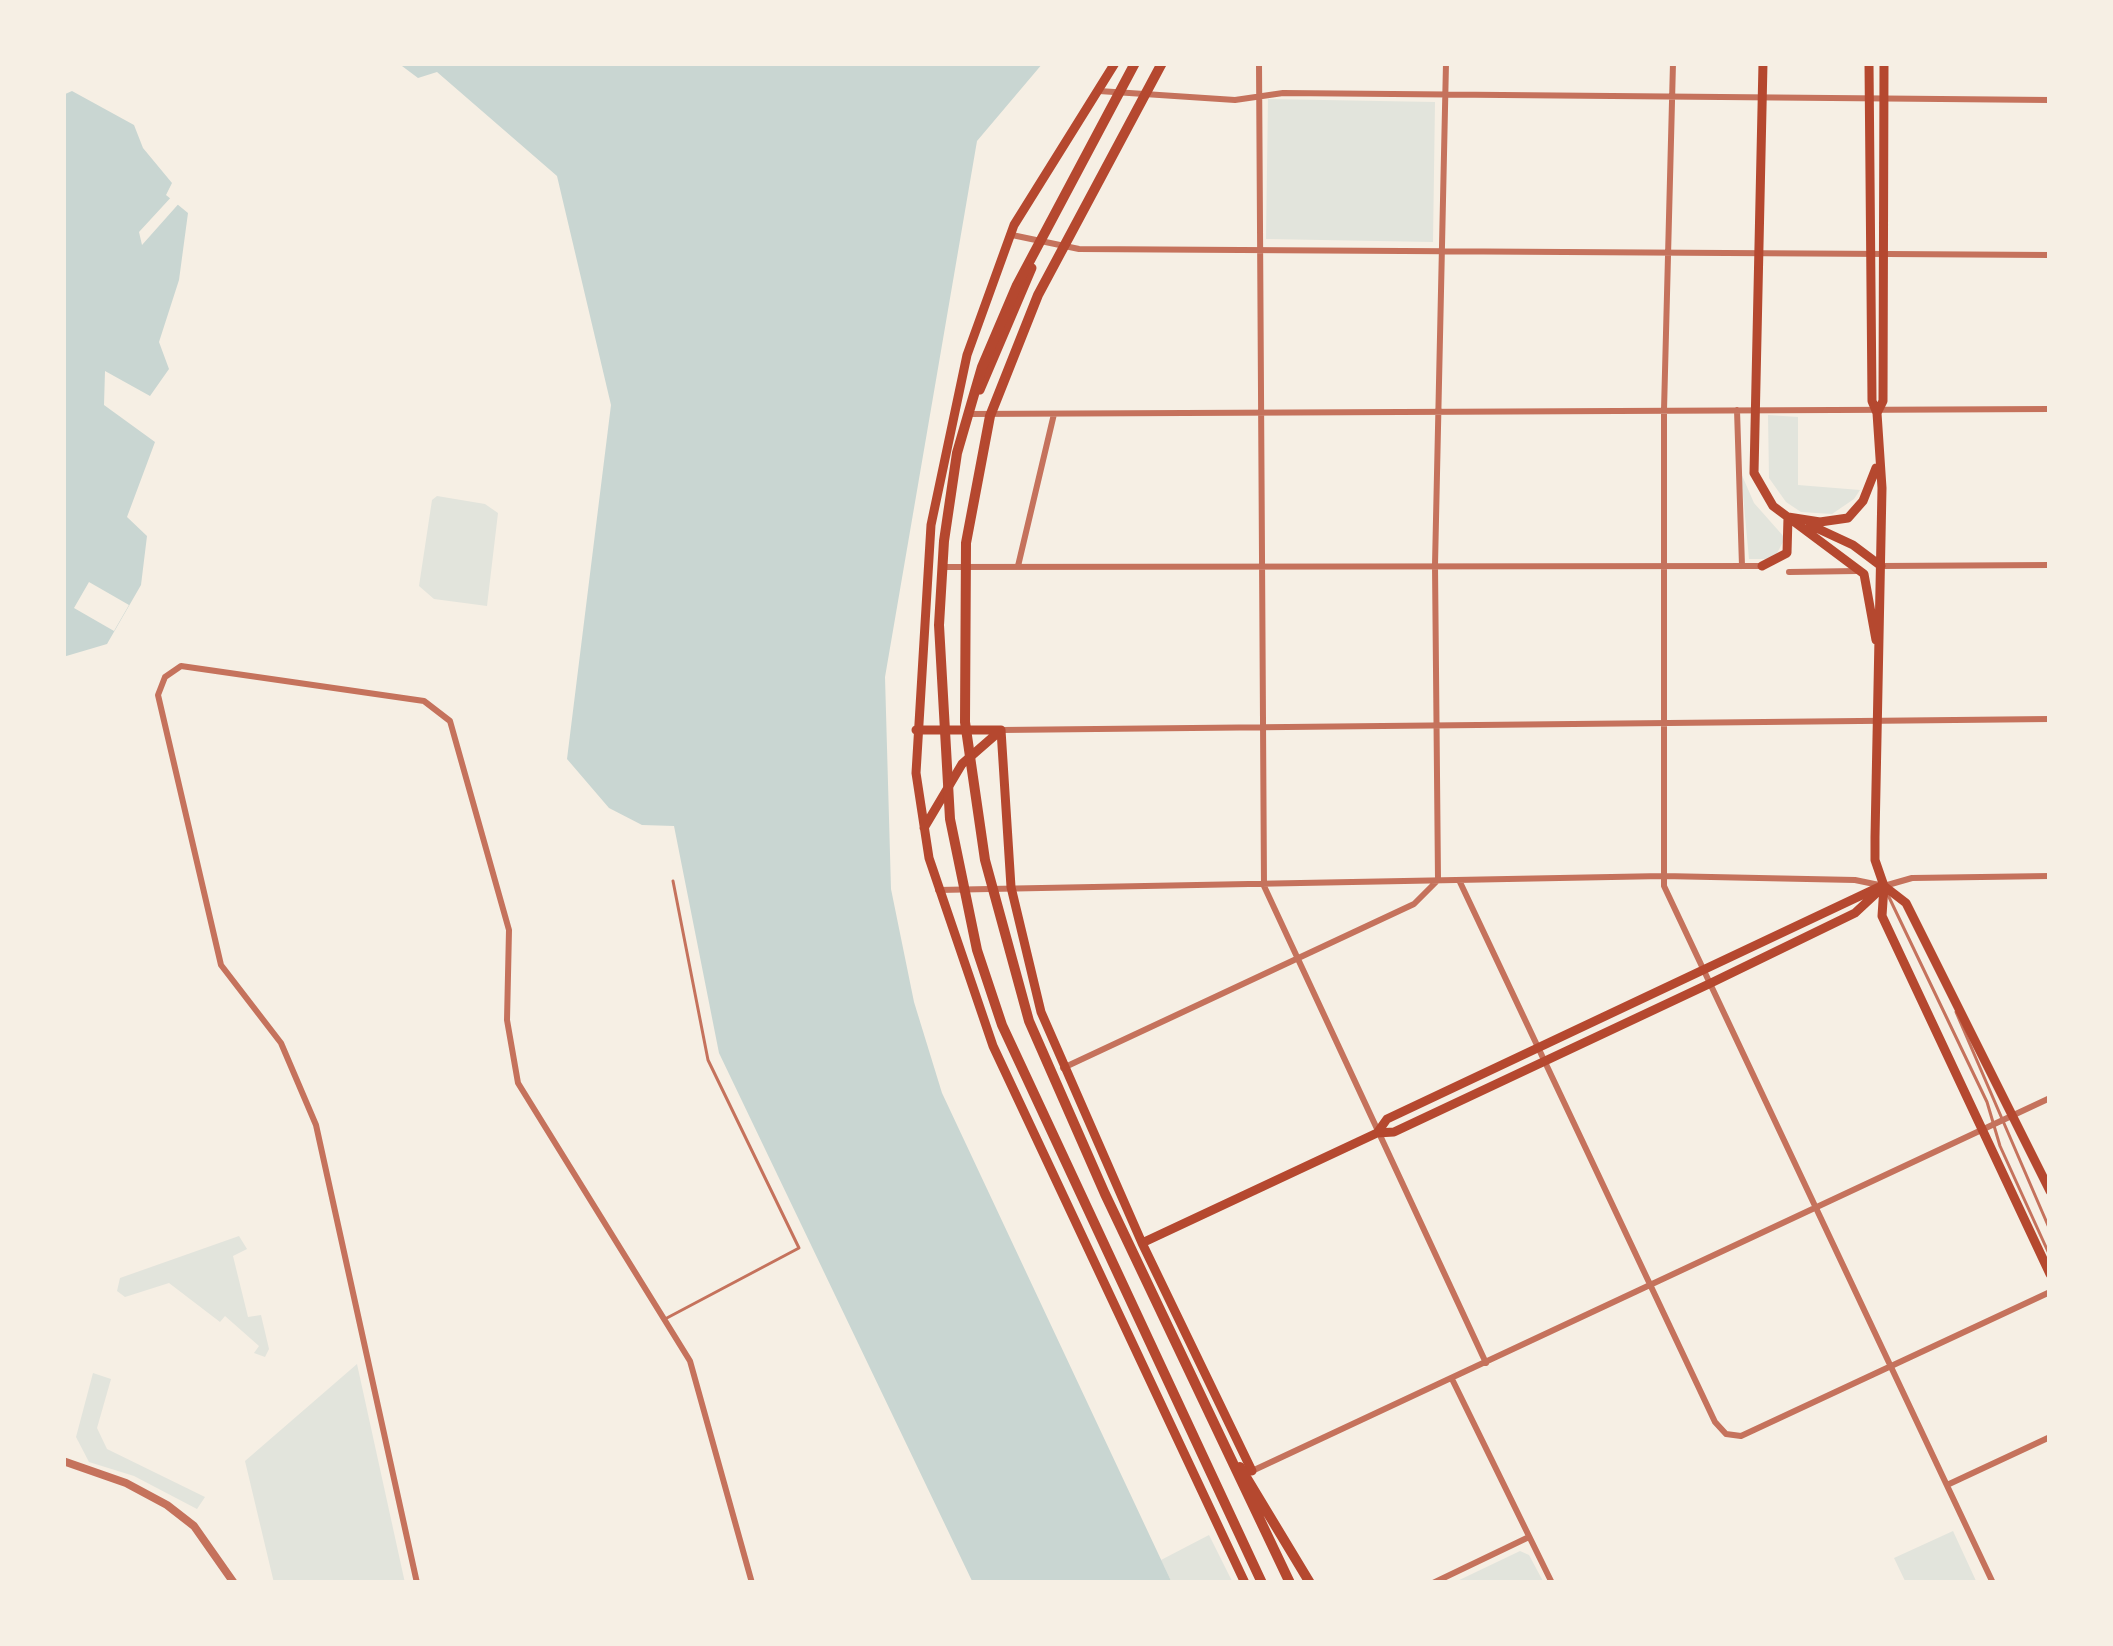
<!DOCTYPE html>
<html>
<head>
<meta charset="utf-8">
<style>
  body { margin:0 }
  #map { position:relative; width:2113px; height:1646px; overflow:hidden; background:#f6efe4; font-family:Poppins,sans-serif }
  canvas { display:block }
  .frame { position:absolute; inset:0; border:66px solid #f6efe4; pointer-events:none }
</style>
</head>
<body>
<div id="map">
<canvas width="2113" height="1646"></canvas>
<div class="frame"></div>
</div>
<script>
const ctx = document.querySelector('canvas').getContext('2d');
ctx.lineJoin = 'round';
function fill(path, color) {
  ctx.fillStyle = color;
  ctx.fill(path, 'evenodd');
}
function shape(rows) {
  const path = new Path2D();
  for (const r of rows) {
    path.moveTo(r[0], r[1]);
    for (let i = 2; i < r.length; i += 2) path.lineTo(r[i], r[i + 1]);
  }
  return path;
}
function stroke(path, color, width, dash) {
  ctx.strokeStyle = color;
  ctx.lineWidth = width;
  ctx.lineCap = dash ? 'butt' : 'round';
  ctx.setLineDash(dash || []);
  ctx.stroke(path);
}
const green = shape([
  [1268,99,1435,102,1433,242,1266,239],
  [1768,415,1798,417,1798,485,1860,490,1854,499,1832,514,1801,512,1786,502,1769,478],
  [1741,473,1754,503,1785,538,1774,559,1749,559],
  [437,496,485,504,498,513,487,606,434,599,419,586,432,500],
  [239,1236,247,1249,233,1256,248,1317,261,1315,269,1349,265,1357,254,1353,259,1346,225,1316,220,1322,169,1283,125,1297,117,1291,120,1278],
  [357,1364,405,1583,274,1583,245,1461],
  [93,1373,111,1379,97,1428,107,1449,205,1497,197,1509,134,1476,89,1462,76,1437],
  [1953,1531,1977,1583,1906,1583,1894,1558],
  [1209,1535,1233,1583,1172,1583,1161,1560],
  [1520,1551,1529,1555,1544,1583,1453,1583]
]);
const water = shape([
  [398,63,1043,63,977,141,885,677,891,889,914,1002,942,1093,1172,1583,973,1583,719,1053,674,826,642,825,609,808,567,759,611,405,557,176,437,72,418,78],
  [72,91,134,125,143,148,172,183,166,195,188,213,179,280,159,342,169,369,150,396,105,371,104,405,155,442,127,517,147,536,141,585,107,644,63,657,63,95]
]);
const pier = shape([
  [174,194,182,200,142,245,139,232],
  [89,582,129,605,114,631,74,608]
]);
const service = shape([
  [1887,893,1987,1102,2000,1146,2050,1256],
  [1956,1012,2050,1230],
  [665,1319,799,1248,708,1060,673,881]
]);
const minor = shape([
  [1259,63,1264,886,1486,1363],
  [1673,63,1664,410,1664,886,1993,1583],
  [1099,91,1235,100,1283,93,2050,100],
  [1012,235,1079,249,2050,255],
  [1737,410,1742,566],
  [968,414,2050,409],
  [1018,566,1054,414],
  [1881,566,2050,565],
  [942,567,1762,566],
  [1789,572,1857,571],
  [1001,730,2050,719],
  [1438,880,1435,565,1446,63],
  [1459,880,1715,1422,1726,1434,1741,1436,2050,1292],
  [938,890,1663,876,1855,880,1884,886,1912,878,2050,876],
  [1063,1068,1414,904,1438,880],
  [1452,1379,1552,1583],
  [1252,1471,2050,1098],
  [1947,1485,2050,1437],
  [417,1583,316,1125,281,1043,221,965,158,695,165,677,181,666,424,701,450,721,509,930,507,1020,518,1083,690,1361,752,1583],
  [1433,1583,1529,1537]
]);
const tertiary = shape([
  [63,1461,126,1483,167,1505,194,1526,234,1583]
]);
const secondary = shape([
  [1115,63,1014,225,967,355,931,525,916,773,929,858,993,1046,1245,1583],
  [1763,63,1754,473,1773,506,1864,574,1876,640],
  [1869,63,1872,401,1877,413,1882,488,1875,837,1875,860,1884,886,1882,916,2050,1274],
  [980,390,1032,268],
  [1877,413,1883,401,1884,63],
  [1788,517,1820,522,1848,518,1863,501,1876,468],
  [1810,525,1853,545,1881,566],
  [1762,566,1787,553,1788,517],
  [916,730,1001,730],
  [1001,730,1011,887,1041,1012,1142,1243,1252,1471],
  [924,828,962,764,1001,730],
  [1884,886,1906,903,2050,1191],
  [1377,1133,1387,1119,1879,887],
  [1142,1243,1377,1133,1394,1132,1711,983,1855,913,1884,886]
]);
const motorway = shape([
  [1135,63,1017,285,982,367,957,453,944,541,939,625,950,819,977,950,1002,1025,1262,1583],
  [1162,63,1038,295,990,416,966,543,965,722,985,860,1029,1021,1105,1194,1290,1583],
  [1240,1467,1310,1583]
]);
fill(green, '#e2e4dc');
fill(water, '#c9d6d2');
fill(pier, '#f6efe4');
stroke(service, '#c5725c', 3);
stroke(minor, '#c5725c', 6);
stroke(tertiary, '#c5725c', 8);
stroke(secondary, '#b5482f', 9);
stroke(motorway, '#b5482f', 10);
</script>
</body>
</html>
